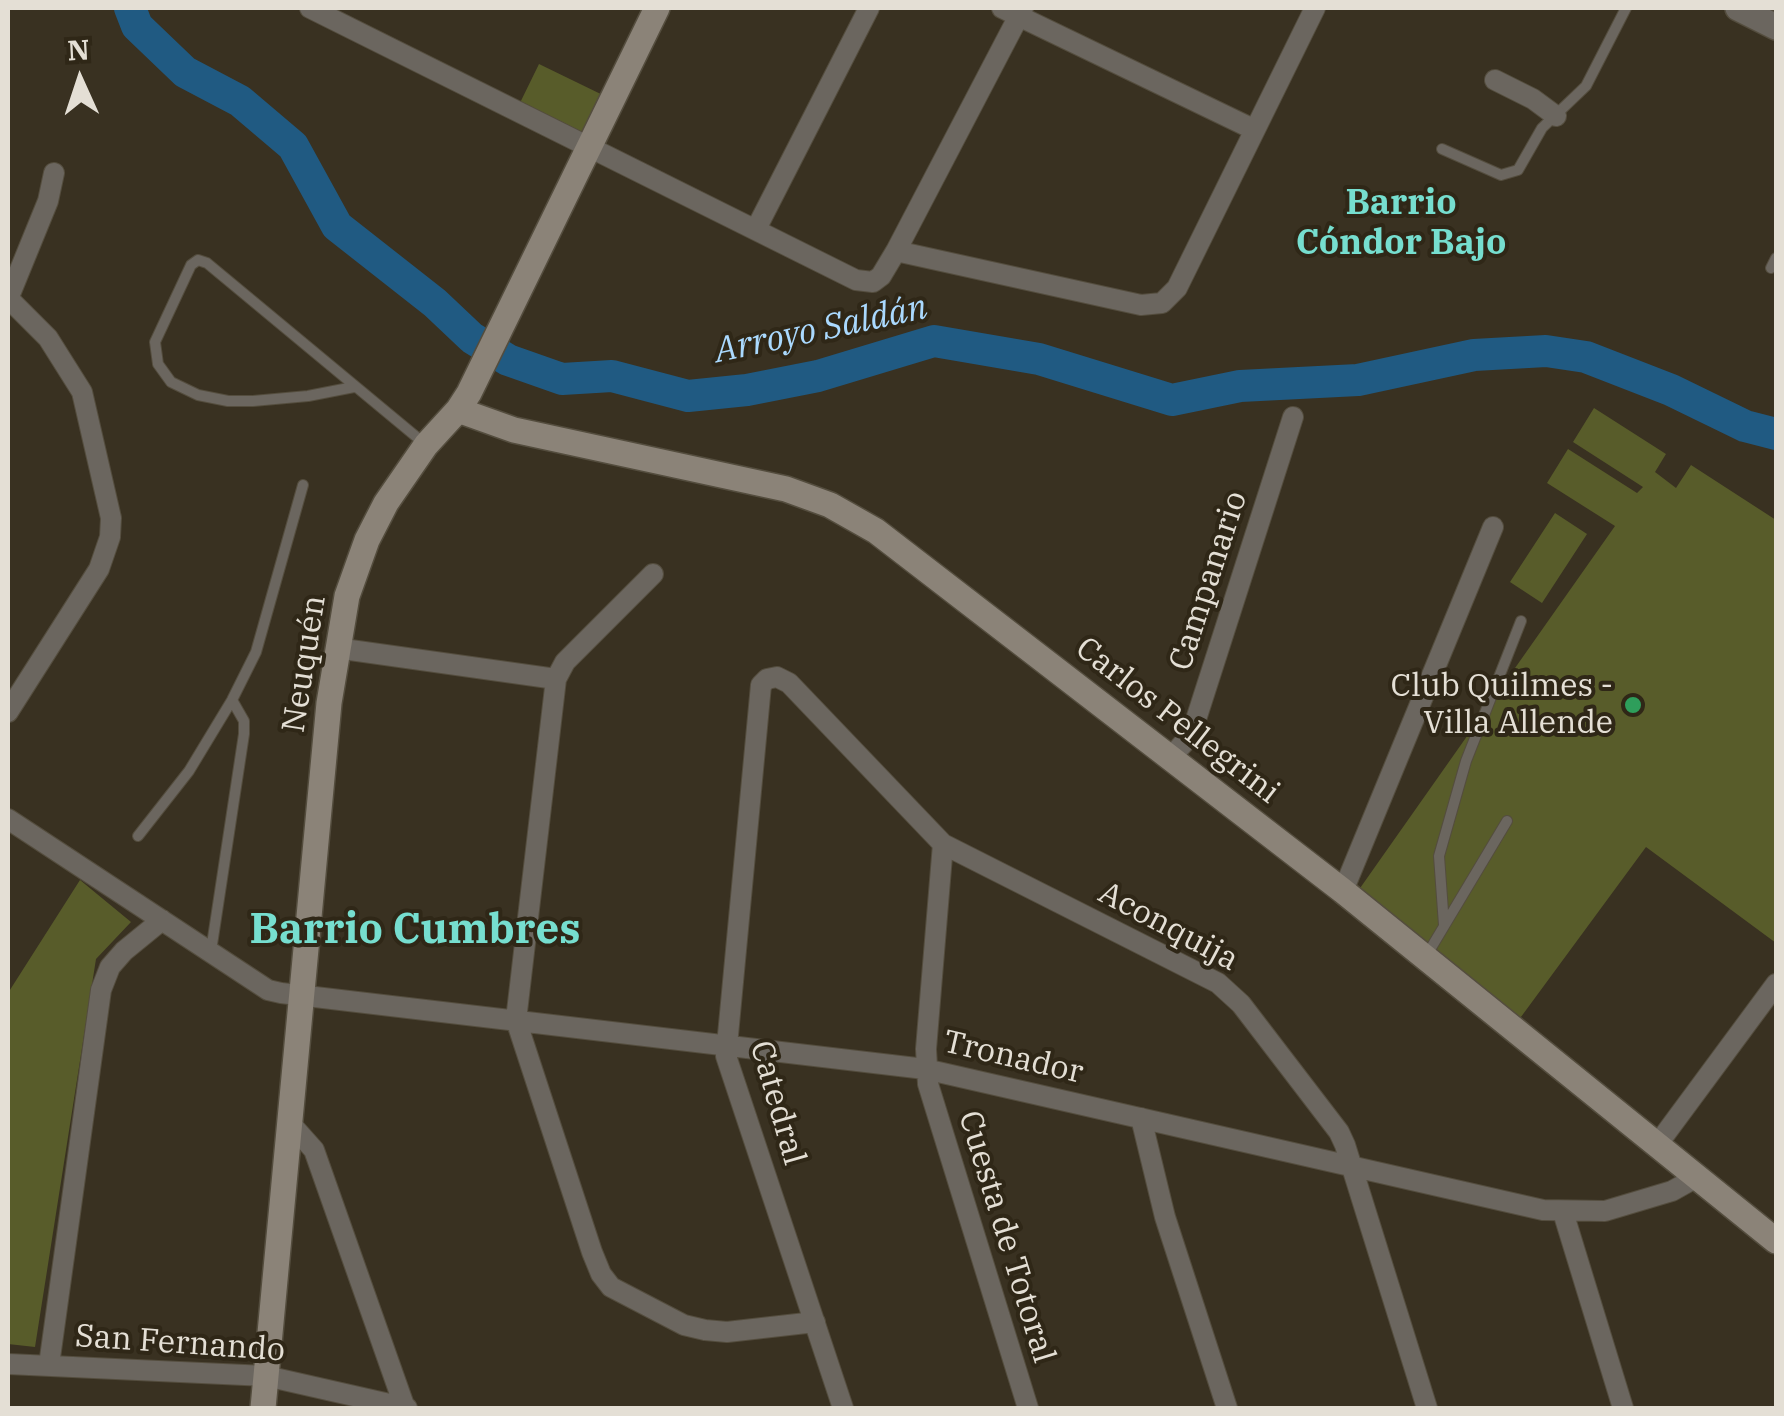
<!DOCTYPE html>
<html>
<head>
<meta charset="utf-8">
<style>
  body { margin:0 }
  #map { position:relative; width:1784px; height:1416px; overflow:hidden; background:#393121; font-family:"IBM Plex Serif",serif }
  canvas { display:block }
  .frame { position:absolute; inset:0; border:10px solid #e4dfd5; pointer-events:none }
  .north { position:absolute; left:30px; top:30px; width:100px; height:100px; -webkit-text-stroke:8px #2f2717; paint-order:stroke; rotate:357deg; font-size:28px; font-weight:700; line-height:40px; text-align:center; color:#e4dfd5 }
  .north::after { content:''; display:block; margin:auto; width:35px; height:45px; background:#e4dfd5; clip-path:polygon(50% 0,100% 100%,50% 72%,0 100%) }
</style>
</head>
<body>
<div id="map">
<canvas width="1784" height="1416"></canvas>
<div class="frame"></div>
<div class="north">N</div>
</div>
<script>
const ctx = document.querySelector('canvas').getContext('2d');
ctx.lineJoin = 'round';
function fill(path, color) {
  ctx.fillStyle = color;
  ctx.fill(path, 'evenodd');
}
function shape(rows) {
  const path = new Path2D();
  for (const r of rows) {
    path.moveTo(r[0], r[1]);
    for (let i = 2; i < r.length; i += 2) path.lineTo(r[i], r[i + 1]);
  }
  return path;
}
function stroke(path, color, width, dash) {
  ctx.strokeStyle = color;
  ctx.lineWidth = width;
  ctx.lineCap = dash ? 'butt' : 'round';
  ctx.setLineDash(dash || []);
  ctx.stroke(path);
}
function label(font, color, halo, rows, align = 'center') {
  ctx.font = font + ' "IBM Plex Serif",serif';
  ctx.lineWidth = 8;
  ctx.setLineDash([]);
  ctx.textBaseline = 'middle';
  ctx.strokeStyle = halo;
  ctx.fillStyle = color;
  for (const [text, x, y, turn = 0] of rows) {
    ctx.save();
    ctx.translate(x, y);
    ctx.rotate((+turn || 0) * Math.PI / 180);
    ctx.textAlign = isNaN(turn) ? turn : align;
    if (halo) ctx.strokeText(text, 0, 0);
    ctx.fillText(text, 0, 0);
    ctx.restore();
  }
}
const green = shape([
  [539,64,611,99,588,145,516,111],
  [1594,408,1666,454,1655,472,1676,488,1691,465,1776,520,1776,943,1646,847,1518,1021,1358,891,1615,526,1547,483,1568,449,1637,493,1643,487,1573,442],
  [1555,513,1587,534,1542,603,1510,582],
  [80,880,131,922,96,959,35,1347,8,1344,8,993]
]);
const river = shape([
  [130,8,137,26,185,72,240,101,293,146,337,226,435,303,472,338,508,360,562,379,612,376,688,396,747,390,818,376,934,341,1039,359,1172,400,1240,386,1358,380,1474,355,1546,351,1586,357,1671,390,1745,426,1776,434]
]);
const service = shape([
  [1442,149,1501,175,1518,170,1542,128,1586,86,1626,8],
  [1771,268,1776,258],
  [354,387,308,396,253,401,228,401,198,395,171,382,158,364,155,342,191,265,198,260,207,263,425,444],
  [138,836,189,771,232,700,256,652,303,485],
  [1444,925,1439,856,1466,761,1521,621],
  [211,951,244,734,244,721,232,700],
  [1425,958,1507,821]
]);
const minor = shape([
  [310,8,856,280,873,282,881,276,896,251,1023,8],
  [1002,8,1253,129],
  [1495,80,1533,99,1556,116],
  [756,229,869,8],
  [896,251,1141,305,1162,303,1177,288,1315,8],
  [8,298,48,338,82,392,111,518,110,537,99,569,8,712],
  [8,299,48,201,54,173],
  [653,574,565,662,556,679,516,1020,592,1252,601,1274,611,1287,684,1325,705,1330,727,1332,815,1322],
  [336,648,556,679],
  [1171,757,1191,735,1293,417],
  [8,819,268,990,281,993,925,1069,1543,1210,1605,1211,1672,1191,1697,1177],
  [943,844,926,1049,928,1084,1028,1408],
  [1343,891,1493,527],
  [1141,1118,1165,1217,1227,1408],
  [289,1122,314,1150,405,1408],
  [1657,1145,1776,984],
  [1563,1212,1623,1408],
  [8,1364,266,1376,407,1408],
  [49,1365,101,990,110,967,124,951,162,920],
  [843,1408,726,1056,761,685,767,679,777,677,789,683,943,844,1218,983,1241,1004,1339,1132,1345,1145,1427,1408]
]);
const tertiary = shape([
  [1738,8,1776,27]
]);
const secondary = shape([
  [458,410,514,430,786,489,830,505,876,531,1343,891,1776,1241],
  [263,1408,329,703,347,596,367,540,386,503,426,445,458,410,469,393,657,8]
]);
const markers = [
  [1633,705,10,"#2e9e5b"]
];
const streetNames = [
  ["Campanario",1209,581,-72],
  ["Neuquén",305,664,-81],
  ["Carlos Pellegrini",1177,721,38],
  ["Aconquija",1168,927,28],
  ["Tronador",1013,1058,13],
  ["Catedral",777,1103,74],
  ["Cuesta de Totoral",1006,1237,73],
  ["San Fernando",180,1344,4]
];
const poiNames = [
  ["Club Quilmes -",1613,687],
  ["Villa Allende",1613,724]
];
const neighbourhoodNames = [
  ["Barrio",1401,204],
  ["Cóndor Bajo",1401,244]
];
const waterNames = [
  ["Arroyo Saldán",821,330,-12]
];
const districtNames = [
  ["Barrio Cumbres",415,931]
];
fill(green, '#585c2a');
stroke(river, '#205a82', 32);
stroke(service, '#544d3e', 12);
stroke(minor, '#544d3e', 22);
stroke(tertiary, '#544d3e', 28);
stroke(secondary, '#544d3e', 28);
stroke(service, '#6b665f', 10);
stroke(minor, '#6b665f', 20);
stroke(tertiary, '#6b665f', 25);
stroke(secondary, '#8b8378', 25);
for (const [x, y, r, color] of markers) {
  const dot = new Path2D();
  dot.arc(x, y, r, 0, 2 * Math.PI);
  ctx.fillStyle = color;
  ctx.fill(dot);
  stroke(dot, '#2f2717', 4);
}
label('32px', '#e4dfd5', '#2f2717', streetNames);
label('32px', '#e4dfd5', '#2f2717', poiNames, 'right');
label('bold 35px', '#76decf', '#2f2717', neighbourhoodNames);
label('italic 35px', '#aad9fe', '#2f2717', waterNames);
label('bold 42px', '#76decf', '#2f2717', districtNames);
</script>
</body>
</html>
